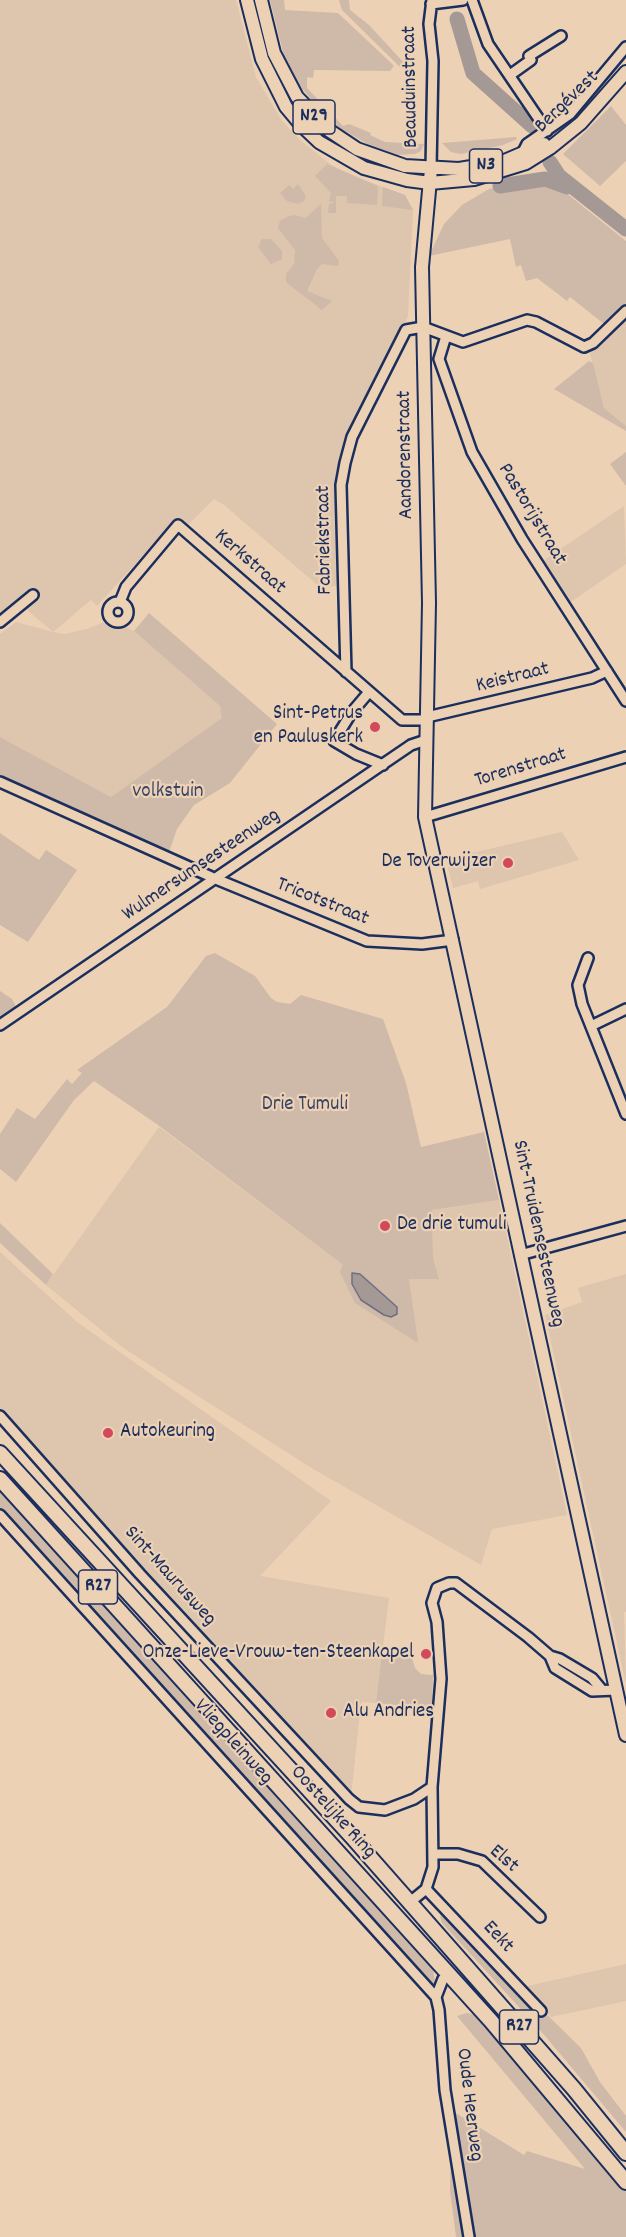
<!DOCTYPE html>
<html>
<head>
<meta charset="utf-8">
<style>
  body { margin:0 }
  canvas { display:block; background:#edd1b4 }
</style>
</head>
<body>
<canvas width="626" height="2237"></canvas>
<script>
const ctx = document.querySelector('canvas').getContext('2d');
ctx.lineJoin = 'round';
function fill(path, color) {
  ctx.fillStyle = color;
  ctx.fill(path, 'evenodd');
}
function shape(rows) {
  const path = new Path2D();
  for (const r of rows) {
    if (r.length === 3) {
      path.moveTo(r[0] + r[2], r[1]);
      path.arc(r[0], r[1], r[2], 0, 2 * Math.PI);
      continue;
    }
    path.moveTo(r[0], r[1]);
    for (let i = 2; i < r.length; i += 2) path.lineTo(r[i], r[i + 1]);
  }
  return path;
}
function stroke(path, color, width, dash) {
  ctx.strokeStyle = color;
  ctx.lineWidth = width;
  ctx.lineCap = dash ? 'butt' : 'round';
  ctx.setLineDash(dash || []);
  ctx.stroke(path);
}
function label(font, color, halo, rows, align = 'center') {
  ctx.font = font + ' Dekko,sans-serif';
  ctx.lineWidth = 4.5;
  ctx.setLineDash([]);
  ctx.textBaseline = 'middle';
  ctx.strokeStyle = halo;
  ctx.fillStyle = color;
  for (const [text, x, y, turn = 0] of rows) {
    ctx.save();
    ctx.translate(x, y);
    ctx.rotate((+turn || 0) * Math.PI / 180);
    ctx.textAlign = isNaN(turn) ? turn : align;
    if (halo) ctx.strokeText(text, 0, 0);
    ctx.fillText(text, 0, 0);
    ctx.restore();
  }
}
const built = shape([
  [0,0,236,0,256,77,282,121,300,140,330,164,350,175,405,195,413,210,408,316,341,466,340,585,321,588,224,505,214,499,186,527,176,519,97,606,91,600,53,632,64,634,87,629,104,622,113,626,122,625,134,631,220,706,223,718,111,797,0,737,0,634,16,622,53,632,27,610,18,598,0,614],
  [626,318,626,426,604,408,590,353],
  [624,506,626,564,568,604,540,563],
  [562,832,579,860,480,889,478,881,453,888,446,859],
  [159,1127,344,1266,417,1342,409,1278,439,1279,433,1258,432,1210,499,1200,567,1515,492,1529,481,1565,315,1470,179,1384,122,1347,46,1285],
  [0,1252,77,1322,331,1501,260,1576,389,1598,376,1703,361,1702,351,1797,0,1409],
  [626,1274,626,1612,624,1612,626,1684,545,1315,582,1302,578,1288],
  [626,1964,626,2001,551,2017,523,1987]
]);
const green = shape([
  [270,0,284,0,285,10,338,13,389,61,394,66,390,71,314,70,313,78,307,77,307,88,343,126,349,124,371,133,370,135,385,142,424,144,421,151,415,154,395,155,376,149,340,128,318,108,300,86,284,56],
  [339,0,349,0,350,10,369,25,406,65,405,69,401,68,342,10],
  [611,106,626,125,626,161,600,186,563,154],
  [516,137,517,139,503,145,461,154,451,152,442,143],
  [327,164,378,186,377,205,347,203,347,196,336,196,336,213,328,213,329,204,335,202,329,202,331,193,315,176],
  [523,180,531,186,551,184,560,188,626,241,626,304,604,324,570,297,567,301,537,278,526,281,521,265,516,267,510,239,429,256,444,224,462,205,489,189],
  [298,184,306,196,304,201,298,204,287,201,280,193,289,185,293,189],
  [383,187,405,195,413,210,382,206],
  [321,204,322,238,339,261,338,266,322,264,317,269,307,291,332,301,322,310,286,282,286,274,294,264,295,250,278,228,280,221,287,217,293,215,306,218],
  [262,239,271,239,282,251,282,259,271,264,258,247],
  [589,361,593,363,604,408,626,426,626,431,554,389],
  [626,452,626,486,610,464],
  [149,613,277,724,230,783,194,805,177,829,169,852,0,775,0,737,111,797,222,718,220,706,134,631],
  [0,833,39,860,46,850,77,870,28,942,0,925],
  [215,953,255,976,271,998,277,1002,290,1004,301,995,383,1019,406,1083,421,1147,484,1132,499,1200,432,1210,433,1258,439,1279,409,1279,418,1343,355,1303,340,1272,343,1265,158,1125,94,1081,74,1100,16,1182,0,1169,0,1134,17,1108,35,1119,67,1079,72,1084,82,1073,77,1070,167,1007,206,956],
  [0,991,12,999,16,1007,0,1019],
  [0,1223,53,1274,46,1285,0,1243],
  [0,1491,433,1969,435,1984,427,1982,0,1510],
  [382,1654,412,1658,415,1668,421,1674,433,1675,432,1709,376,1703],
  [445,1915,581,2048,600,2082,626,2116,626,2132,540,2030,442,1923,440,1916],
  [467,2013,475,2015,493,2033,619,2181,626,2192,626,2237,473,2237,451,2110,524,2155,527,2151,585,2169,457,2016],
  [451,2151,466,2237,456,2237,450,2191]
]);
const water = shape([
  [352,1273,360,1274,397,1307,397,1314,391,1317,384,1315,361,1300,352,1284,352,1273]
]);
const river = shape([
  [457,19,473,73,532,126],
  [550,162,559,176,626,229],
  [500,186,545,179,567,187]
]);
const minor = shape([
  [472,0,488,44,547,131],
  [431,4,463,0],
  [510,75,531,60,529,56,561,36],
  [522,154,527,144,570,114,626,47],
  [431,169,433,61,429,24,432,0],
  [446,336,439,359,472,452,522,539,626,701],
  [118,612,10],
  [120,602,126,587,178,525,402,720,427,720],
  [0,622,33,595],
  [346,672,341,485,345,463,352,437,406,330,423,327,463,342,527,320,536,322,584,347,593,343,626,311],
  [369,692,352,712,334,741,356,754,383,765],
  [427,717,592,678,607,671],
  [0,782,216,879,367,941,422,944,453,940],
  [425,817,626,757],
  [588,958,578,985,582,1004,626,1114],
  [0,1025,411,745,426,740],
  [591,1026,626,1009],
  [520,1255,626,1226],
  [0,1416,140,1574,349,1799,359,1807,385,1810,414,1799,432,1787],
  [0,1515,436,1997],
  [550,1656,560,1659,592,1678,602,1690],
  [433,1854,458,1854,482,1861,540,1917],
  [426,1889,541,2011],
  [415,1898,426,1889,433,1867,432,1787,441,1679,437,1622,432,1603,437,1588,449,1583,456,1583,528,1637,550,1656,555,1668,592,1691,616,1690],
  [443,1979,436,1997,439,2010,445,2090,469,2237]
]);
const major = shape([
  [247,0,262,59,286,107,301,125,319,142,364,168,407,180,430,183,474,179,526,163,550,148,581,123,626,72],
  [261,0,274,53,297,97,330,131,357,149,405,166,459,169,502,162,544,144],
  [431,169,422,267,429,603,425,817,626,1735]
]);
const highway = shape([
  [0,1453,353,1838,574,2089,626,2153],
  [0,1479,491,2021,626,2182]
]);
const markers = [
  [375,727,6,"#d1495b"],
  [508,863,6,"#d1495b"],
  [385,1226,6,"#d1495b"],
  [108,1433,6,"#d1495b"],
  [426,1654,6,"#d1495b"],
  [331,1713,6,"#d1495b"]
];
const shields = [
  [314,117,42],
  [486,166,33],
  [98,1587,39],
  [519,2027,39]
];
const shieldNames = [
  ["N29",314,117],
  ["N3",486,166],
  ["R27",98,1587],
  ["R27",519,2027]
];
const streetNames = [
  ["Beauduinstraat",412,87,-91],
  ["Bergévest",568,103,-44],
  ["Aandorenstraat",407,455,-91],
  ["Pastorijstraat",531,515,59],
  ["Fabriekstraat",326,540,-91],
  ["Kerkstraat",249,563,41],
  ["Keistraat",513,679,-14],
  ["Torenstraat",521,769,-17],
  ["Wulmersumsesteenweg",202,866,-34],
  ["Tricotstraat",322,903,22],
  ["Sint-Truidensesteenweg",537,1234,78],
  ["Sint-Maurusweg",169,1577,48],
  ["Vliegpleinweg",232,1743,48],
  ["Oostelijke Ring",332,1813,48],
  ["Elst",503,1860,41],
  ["Eekt",497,1938,47],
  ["Oude Heerweg",468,2105,83]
];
const poiNames = [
  ["Sint-Petrus",363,715],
  ["en Pauluskerk",363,739],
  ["De Toverwijzer",496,863],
  ["De drie tumuli",397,1226,"left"],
  ["Autokeuring",120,1433,"left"],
  ["Onze-Lieve-Vrouw-ten-Steenkapel",414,1654],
  ["Alu Andries",343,1713,"left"]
];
const parkNames = [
  ["volkstuin",168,793],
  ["Drie Tumuli",305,1106]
];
fill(built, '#ddc5ae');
fill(green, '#cfb9a8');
fill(water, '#a59996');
stroke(water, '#6e6f80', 1.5);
stroke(river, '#a59996', 15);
stroke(minor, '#1b2f5e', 14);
stroke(major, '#1b2f5e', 16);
stroke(highway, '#1b2f5e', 18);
stroke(minor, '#edd1b4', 9);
stroke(major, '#edd1b4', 12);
stroke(highway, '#edd1b4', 14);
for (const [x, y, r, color] of markers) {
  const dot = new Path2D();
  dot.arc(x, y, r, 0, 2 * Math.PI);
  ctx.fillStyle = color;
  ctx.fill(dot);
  stroke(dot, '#edd1b4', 2);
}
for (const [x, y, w] of shields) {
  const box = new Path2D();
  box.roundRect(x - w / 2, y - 17, w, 34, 4.5);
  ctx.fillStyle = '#edd1b4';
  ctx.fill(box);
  stroke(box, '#1b2f5e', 1.5);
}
label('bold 20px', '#1b2f5e', null, shieldNames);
label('21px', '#1b2f5e', '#edd1b4', streetNames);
label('21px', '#1b2f5e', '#edd1b4', poiNames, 'right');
label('21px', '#364469', '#edd1b4', parkNames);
</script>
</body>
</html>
